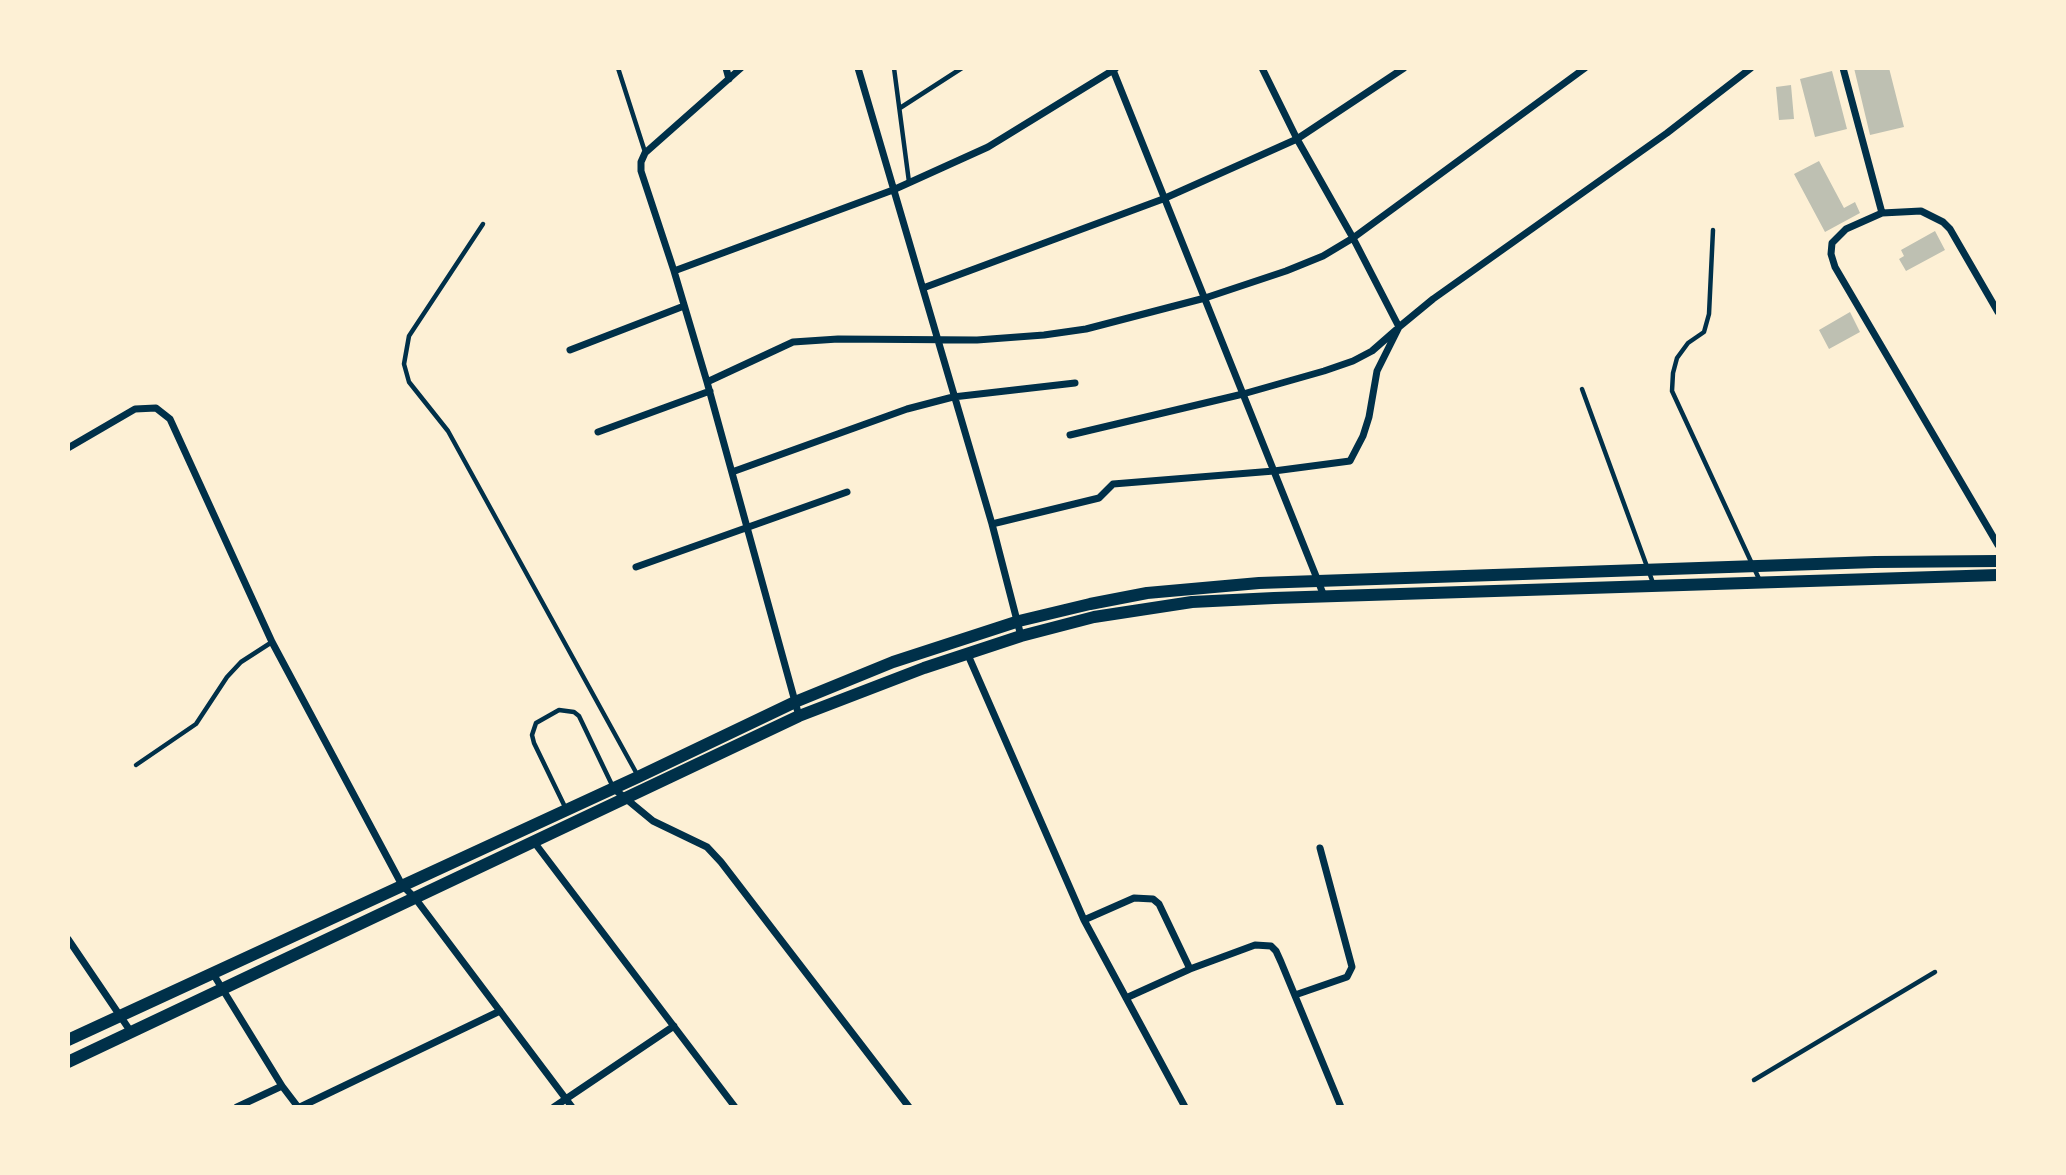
<!DOCTYPE html>
<html>
<head>
<meta charset="utf-8">
<style>
  body { margin:0 }
  #map { position:relative; width:2066px; height:1175px; overflow:hidden; background:#fdf0d5; font-family:Poppins,sans-serif }
  canvas { display:block }
  .frame { position:absolute; inset:0; border:70px solid #fdf0d5; pointer-events:none }
</style>
</head>
<body>
<div id="map">
<canvas width="2066" height="1175"></canvas>
<div class="frame"></div>
</div>
<script>
const ctx = document.querySelector('canvas').getContext('2d');
ctx.lineJoin = 'round';
function fill(path, color) {
  ctx.fillStyle = color;
  ctx.fill(path, 'evenodd');
}
function shape(rows) {
  const path = new Path2D();
  for (const r of rows) {
    path.moveTo(r[0], r[1]);
    for (let i = 2; i < r.length; i += 2) path.lineTo(r[i], r[i + 1]);
  }
  return path;
}
function stroke(path, color, width, dash) {
  ctx.strokeStyle = color;
  ctx.lineWidth = width;
  ctx.lineCap = dash ? 'butt' : 'round';
  ctx.setLineDash(dash || []);
  ctx.stroke(path);
}
const building = shape([
  [1854,68,1889,68,1904,127,1870,135],
  [1832,71,1847,129,1815,137,1800,79],
  [1791,85,1794,119,1779,120,1776,87],
  [1819,161,1844,208,1855,202,1860,213,1825,232,1794,174],
  [1935,231,1945,250,1906,271,1899,259,1904,256,1901,250],
  [1850,312,1860,332,1829,349,1819,330]
]);
const service = shape([
  [618,68,645,152],
  [894,68,909,182],
  [900,108,962,68],
  [483,224,409,336,404,364,409,382,448,431,638,776],
  [1713,230,1709,314,1704,332,1688,343,1677,358,1673,373,1672,391,1760,581],
  [1582,389,1653,583],
  [136,765,196,724,227,677,241,662,272,642],
  [566,809,534,743,532,735,536,723,559,710,574,712,579,716,613,787],
  [1754,1080,1935,972]
]);
const minor = shape([
  [726,68,729,79],
  [741,68,645,153,641,162,641,171,674,271,707,382,799,716],
  [858,68,992,524,1021,636],
  [1262,68,1297,139,1353,238,1399,327],
  [1843,68,1882,213],
  [1113,70,1324,596],
  [674,271,893,190,988,147,1115,69],
  [923,288,1163,199,1297,139,1404,68],
  [1998,312,1950,229,1943,222,1921,211,1882,213,1846,229,1832,243,1831,254,1835,267,1998,545],
  [570,350,684,306],
  [707,382,793,342,838,339,977,340,1044,335,1086,329,1205,298,1286,271,1323,256,1353,238,1585,68],
  [598,432,710,391],
  [1070,435,1243,394,1324,371,1353,361,1372,351,1396,330],
  [68,448,135,409,156,408,170,419,272,642,402,885,415,898,572,1107],
  [732,472,907,409,953,397,1075,383],
  [992,524,1099,498,1113,484,1274,471,1350,461,1363,436,1369,417,1377,371,1399,327,1433,299,1667,133,1751,68],
  [636,567,847,492],
  [968,655,1084,920,1185,1107],
  [613,788,653,821,707,847,721,862,909,1107],
  [534,842,735,1107],
  [1084,920,1134,898,1153,899,1159,904,1190,969],
  [68,939,131,1032],
  [212,972,282,1086,298,1107],
  [1295,995,1347,977,1352,967,1320,848],
  [1126,998,1190,969,1255,945,1271,946,1276,951,1281,962,1341,1107],
  [237,1107,282,1086],
  [300,1107,500,1011],
  [554,1107,674,1026]
]);
const primary = shape([
  [68,1040,638,777,795,702,893,662,1019,621,1090,604,1147,593,1259,583,1875,562,1998,561],
  [68,1062,799,716,924,668,1021,636,1094,617,1192,602,1274,598,1998,575]
]);
fill(building, '#bec0b2');
stroke(service, '#003049', 4.5);
stroke(minor, '#003049', 7);
stroke(primary, '#003049', 12);
</script>
</body>
</html>
